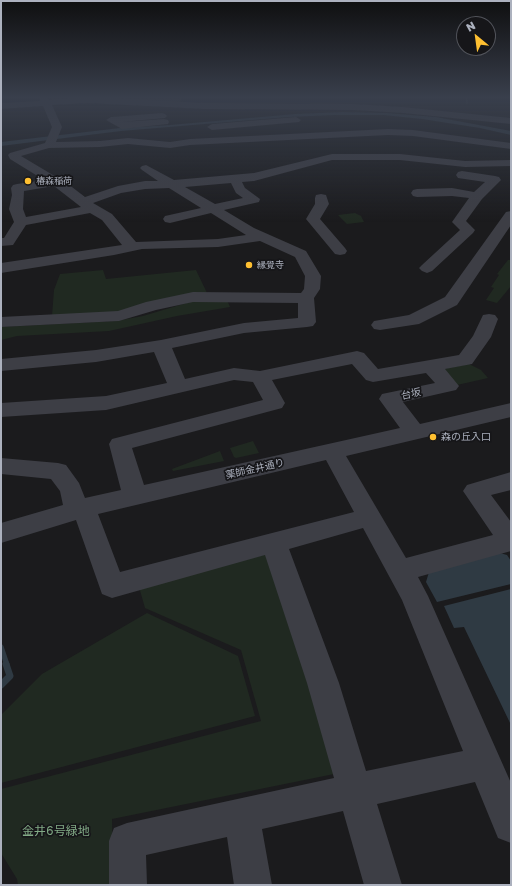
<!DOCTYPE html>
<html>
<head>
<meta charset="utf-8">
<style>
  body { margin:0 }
  #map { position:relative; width:512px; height:886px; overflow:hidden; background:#1b1b1d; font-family:"Golos Text",sans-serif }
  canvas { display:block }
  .frame { position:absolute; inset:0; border:2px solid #acb1be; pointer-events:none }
  .north { position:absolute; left:456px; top:16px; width:40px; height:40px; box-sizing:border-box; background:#161619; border:1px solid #52545b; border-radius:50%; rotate:331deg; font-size:11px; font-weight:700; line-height:16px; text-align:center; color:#acb1be }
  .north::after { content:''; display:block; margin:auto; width:14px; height:18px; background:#ffc031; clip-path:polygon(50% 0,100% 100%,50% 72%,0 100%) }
</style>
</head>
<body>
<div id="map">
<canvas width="512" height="886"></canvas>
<div class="frame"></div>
<div class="north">N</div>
</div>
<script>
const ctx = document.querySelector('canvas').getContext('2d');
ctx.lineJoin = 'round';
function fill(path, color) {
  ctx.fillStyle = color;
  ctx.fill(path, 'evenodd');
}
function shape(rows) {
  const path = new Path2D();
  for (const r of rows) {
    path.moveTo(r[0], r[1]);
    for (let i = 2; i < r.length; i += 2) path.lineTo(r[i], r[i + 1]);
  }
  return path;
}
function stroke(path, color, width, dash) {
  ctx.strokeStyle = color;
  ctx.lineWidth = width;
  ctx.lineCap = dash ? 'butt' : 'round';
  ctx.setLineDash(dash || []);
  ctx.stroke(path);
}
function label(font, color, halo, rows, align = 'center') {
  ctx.font = font + ' "Golos Text","Noto Sans JP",sans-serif';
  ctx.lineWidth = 3.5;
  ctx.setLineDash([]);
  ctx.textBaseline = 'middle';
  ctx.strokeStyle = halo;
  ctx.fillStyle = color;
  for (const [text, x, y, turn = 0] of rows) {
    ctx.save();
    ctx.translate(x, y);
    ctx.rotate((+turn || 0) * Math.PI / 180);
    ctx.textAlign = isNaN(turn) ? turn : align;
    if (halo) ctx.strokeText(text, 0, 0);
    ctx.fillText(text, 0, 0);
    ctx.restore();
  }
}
const built = shape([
  [48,97,184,97,179,102,85,98,51,100]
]);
const green = shape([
  [355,213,361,216,364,222,347,224,338,215],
  [508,260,511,260,511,286,497,303,486,300,494,288,491,287,499,275,497,274],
  [103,270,106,279,196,270,207,293,121,312,52,316,54,290,60,274],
  [227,300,230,307,177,316,109,331,17,336,1,340,1,327,116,321,143,316,190,302],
  [469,364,481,370,488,378,457,385,443,369],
  [253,441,259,453,236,458,234,457,230,448],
  [220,451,224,461,173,471,172,469],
  [267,554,339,773,112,819,113,885,18,885,17,879,1,853,1,789,261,721,241,650,145,608,139,587],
  [147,613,238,656,255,716,1,783,1,715,42,674]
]);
const water = shape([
  [342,112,387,113,436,117,511,131,511,135,480,128,422,119,383,115,336,115,289,117,121,131,1,146,1,142,120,128,170,125,295,114],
  [500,553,507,555,511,561,511,584,437,602,426,582,429,572],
  [511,589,511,725,464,627,454,628,444,606]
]);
const streamFar2 = shape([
  [466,97,467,103]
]);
const streamFar1 = shape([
  [1,647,7,665]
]);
const stream = shape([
  [1,685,10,676,6,664]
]);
const minor = shape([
  [39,97,48,97,49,100,92,97,204,103,353,104,403,107,511,118,511,124,403,113,353,110,204,109,88,103,52,105,62,127,56,142,100,141,128,138,170,142,190,139,388,129,413,130,511,143,511,149,413,136,388,135,190,145,170,148,128,144,100,147,49,148,21,156,68,184,85,197,118,186,145,181,158,181,142,170,140,168,142,166,146,165,174,180,254,173,332,154,400,154,465,161,511,160,511,166,465,167,400,160,332,160,254,181,242,182,245,188,260,199,259,202,224,210,254,228,306,251,321,276,320,289,314,298,316,322,313,326,307,327,244,333,172,348,185,379,234,368,260,371,357,351,364,353,378,369,459,355,473,336,483,315,489,314,495,315,498,319,491,337,472,364,445,369,459,386,456,390,403,402,420,424,511,403,511,417,346,456,406,558,493,535,463,491,467,485,511,472,511,490,491,495,511,522,511,551,418,577,428,596,511,783,511,843,498,838,475,782,377,804,402,885,364,885,343,811,262,829,272,885,234,885,227,837,146,855,147,885,109,885,109,841,114,828,127,823,334,778,307,683,265,555,112,598,102,594,76,520,1,543,1,523,63,505,60,491,51,479,1,474,1,458,58,463,66,465,79,483,85,498,121,490,109,444,112,439,263,400,253,382,234,380,106,410,1,417,1,403,106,396,167,383,154,352,96,362,1,371,1,359,96,350,161,340,244,323,298,318,298,303,193,302,156,310,119,321,1,327,1,317,118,311,146,302,193,292,301,293,304,289,305,276,295,257,260,241,218,247,142,249,114,255,1,273,1,263,122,245,102,220,90,213,26,225,13,245,1,246,1,238,4,238,14,222,9,209,12,195,11,188,13,185,17,184,44,180,10,159,8,155,10,153,45,143,52,127,43,106,1,109,1,103,40,101,39,97],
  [231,183,236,193,243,198,215,204,185,187,231,183],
  [54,186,81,207,26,217,23,209,24,191,54,186],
  [169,188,201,208,165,216,163,219,165,222,170,223,211,213,246,235,218,239,136,242,112,214,93,203,121,193,145,189,169,188],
  [352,364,366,380,373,382,426,373,435,383,382,394,379,399,400,428,144,485,132,448,282,408,285,403,272,380,352,364],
  [326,460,354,512,120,572,98,514,326,460],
  [363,528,402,600,463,751,366,771,339,683,289,549,363,528],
  [162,113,165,114,167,116,165,118,122,122,164,119,168,120,169,122,168,124,122,129,106,120,111,117,162,113],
  [296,117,301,120,299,122,212,130,207,127,212,124,296,117],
  [462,171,495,176,499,177,501,180,482,199,466,221,475,230,473,233,432,271,427,273,422,271,419,268,422,265,460,230,452,222,469,198,452,196,417,197,413,196,411,193,413,190,417,189,452,188,474,192,485,182,458,178,456,175,458,172,462,171],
  [321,194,326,195,329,204,320,219,345,248,347,251,345,254,340,255,335,254,306,219,315,204,315,198,316,195,321,194],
  [511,211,511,225,457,305,419,324,380,330,374,329,371,325,374,321,409,315,445,297,506,212,511,211]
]);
const markers = [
  [28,181,4,"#ffc031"],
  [249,265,4,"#ffc031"],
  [433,437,4,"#ffc031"]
];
const farPoinames = [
  ["椿森稲荷",36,181],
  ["縁覺寺",257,265]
];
const streetNames = [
  ["台坂",411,394,-12],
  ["薬師金井通り",255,469,-13]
];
const poiNames = [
  ["森の丘入口",441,437]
];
const nearParknames = [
  ["金井6号緑地",56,831]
];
fill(built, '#27272b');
fill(green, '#202921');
fill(water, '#2f3a43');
stroke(streamFar2, '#2f3a43', 2);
stroke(streamFar1, '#2f3a43', 5.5);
stroke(stream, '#2f3a43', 7);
fill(minor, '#3d3e45');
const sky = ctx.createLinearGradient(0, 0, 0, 222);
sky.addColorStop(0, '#0f0f10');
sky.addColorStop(0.44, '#393f4c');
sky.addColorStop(1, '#393f4c00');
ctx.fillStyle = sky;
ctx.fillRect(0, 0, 512, 222);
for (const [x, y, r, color] of markers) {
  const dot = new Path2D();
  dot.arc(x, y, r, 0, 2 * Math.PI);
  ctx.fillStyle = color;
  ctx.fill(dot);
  stroke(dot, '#161619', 1.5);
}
label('9px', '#acb1be', '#161619', farPoinames, 'left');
label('10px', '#acb1be', '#161619', streetNames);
label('10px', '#acb1be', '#161619', poiNames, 'left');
label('12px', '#82aa86', '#161619', nearParknames);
</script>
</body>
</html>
